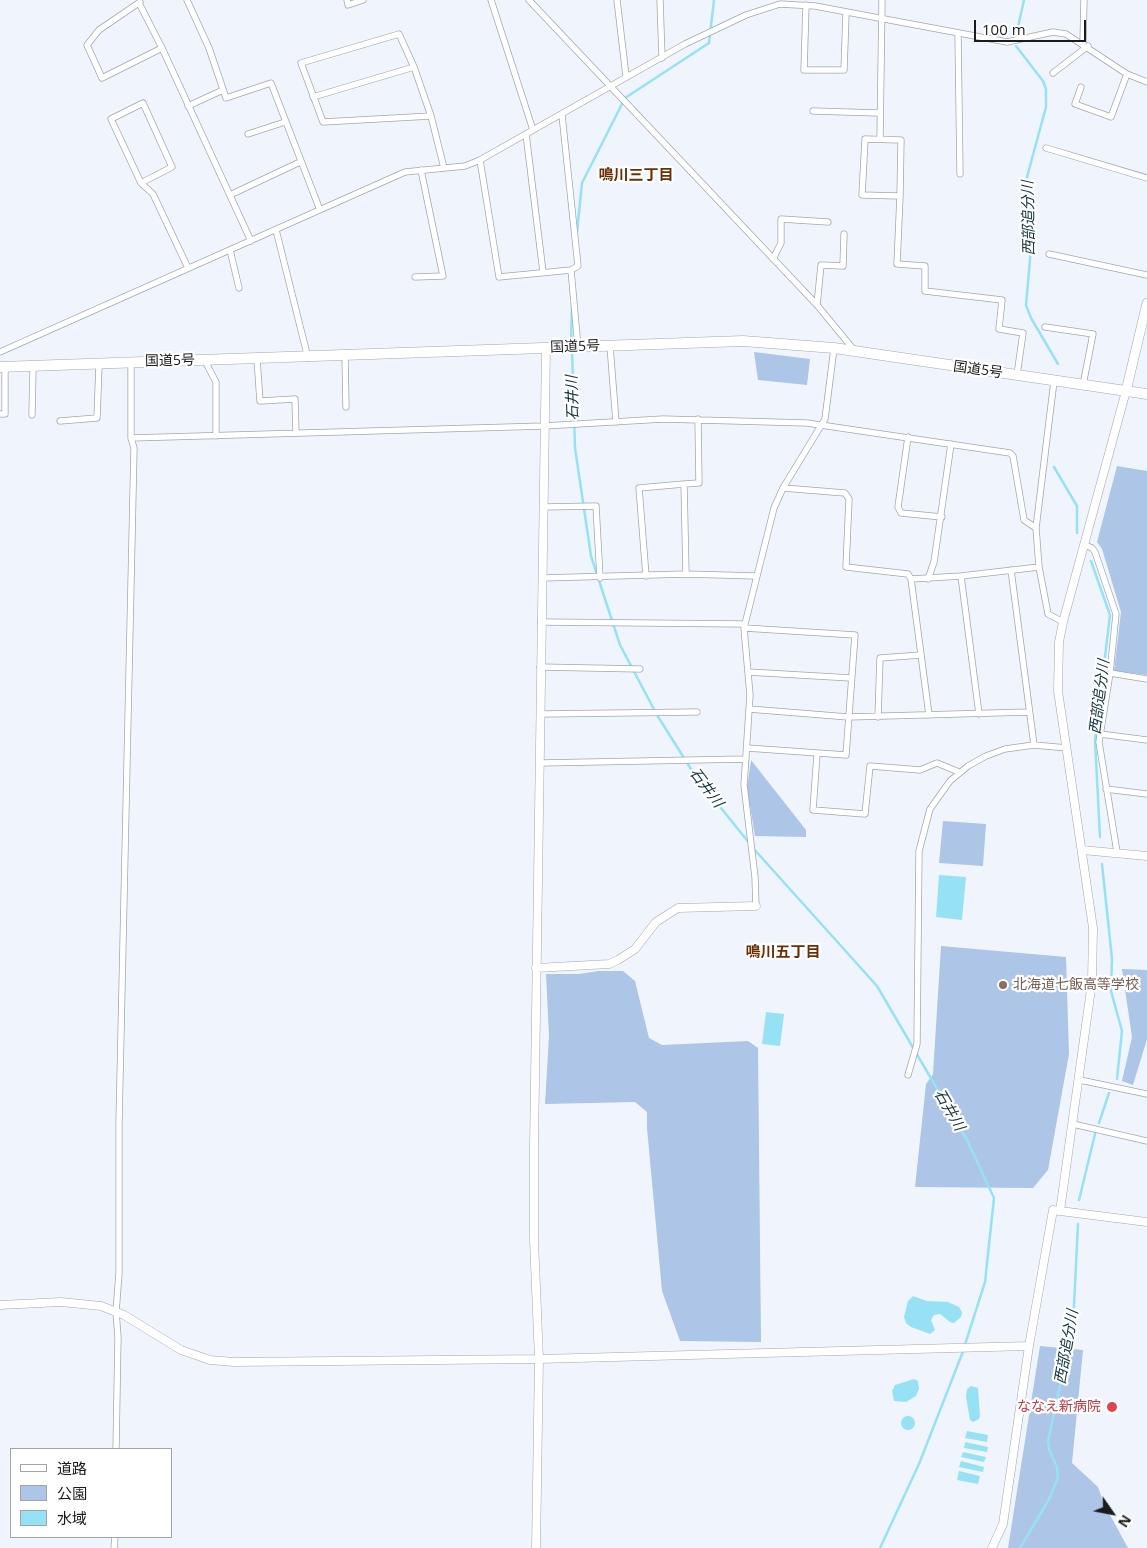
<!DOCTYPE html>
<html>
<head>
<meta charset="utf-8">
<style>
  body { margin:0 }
  #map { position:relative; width:1147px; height:1548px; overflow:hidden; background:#f0f5fd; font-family:"Open Sans","Noto Sans JP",sans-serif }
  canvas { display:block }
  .legend { position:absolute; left:10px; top:1448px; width:162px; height:90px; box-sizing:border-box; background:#fff; border:1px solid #a3a4a5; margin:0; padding:6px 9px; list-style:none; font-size:15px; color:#1a1b1e }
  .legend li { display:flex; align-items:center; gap:10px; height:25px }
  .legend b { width:25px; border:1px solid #a3a4a5 }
  .north { position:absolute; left:1087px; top:1488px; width:50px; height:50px; -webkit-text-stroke:4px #fff; paint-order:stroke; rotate:123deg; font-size:14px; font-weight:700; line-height:20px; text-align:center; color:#1a1b1e }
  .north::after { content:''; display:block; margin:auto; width:18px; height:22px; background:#1a1b1e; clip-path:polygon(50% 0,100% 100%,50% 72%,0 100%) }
  .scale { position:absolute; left:974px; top:20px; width:112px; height:22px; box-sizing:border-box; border:2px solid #1a1b1e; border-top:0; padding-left:6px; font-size:15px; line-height:18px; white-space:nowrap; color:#1a1b1e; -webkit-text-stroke:4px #fff; paint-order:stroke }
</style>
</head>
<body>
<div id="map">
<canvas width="1147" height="1548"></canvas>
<ul class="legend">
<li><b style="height:6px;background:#fff"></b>道路</li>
<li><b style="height:14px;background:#adc5e7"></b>公園</li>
<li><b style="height:14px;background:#97e1f4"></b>水域</li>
</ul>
<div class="north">N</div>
<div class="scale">100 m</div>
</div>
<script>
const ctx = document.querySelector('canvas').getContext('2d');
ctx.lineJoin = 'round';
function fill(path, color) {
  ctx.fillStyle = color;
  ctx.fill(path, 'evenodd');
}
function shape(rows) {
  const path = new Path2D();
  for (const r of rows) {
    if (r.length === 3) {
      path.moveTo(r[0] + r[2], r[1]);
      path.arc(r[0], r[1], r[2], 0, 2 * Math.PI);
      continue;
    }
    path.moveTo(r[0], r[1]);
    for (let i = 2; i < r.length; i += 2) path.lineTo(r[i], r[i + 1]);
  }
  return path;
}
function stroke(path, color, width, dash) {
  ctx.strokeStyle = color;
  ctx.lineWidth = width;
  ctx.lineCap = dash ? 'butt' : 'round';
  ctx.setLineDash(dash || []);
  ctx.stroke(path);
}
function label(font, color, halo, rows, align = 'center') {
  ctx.font = font + ' "Open Sans","Noto Sans JP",sans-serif';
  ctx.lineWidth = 4.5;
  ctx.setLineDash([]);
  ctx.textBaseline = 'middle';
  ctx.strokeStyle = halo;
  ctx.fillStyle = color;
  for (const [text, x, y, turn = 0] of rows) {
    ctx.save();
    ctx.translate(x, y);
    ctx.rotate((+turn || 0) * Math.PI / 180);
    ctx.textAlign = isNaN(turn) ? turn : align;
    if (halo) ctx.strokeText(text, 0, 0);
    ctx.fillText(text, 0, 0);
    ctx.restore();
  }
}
const green = shape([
  [754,352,810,359,807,385,758,380],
  [1117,466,1147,471,1147,675,1114,671,1121,612,1102,549,1097,542],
  [751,760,806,830,806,837,755,836,747,788],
  [943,821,986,824,983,866,939,863],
  [941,946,1066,957,1069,1054,1048,1170,1033,1188,915,1187,926,1084,933,1074],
  [1122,969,1147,970,1147,1039,1133,1085,1122,1081,1132,1037],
  [598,971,623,971,635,981,649,1038,662,1045,748,1041,758,1048,761,1342,680,1341,662,1291,647,1128,647,1112,635,1102,545,1104,549,1036,546,974,579,974],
  [1040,1346,1083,1350,1072,1463,1098,1487,1104,1504,1128,1548,1008,1548]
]);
const water = shape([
  [939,875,966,877,962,920,936,917],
  [766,1012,784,1014,780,1046,762,1044],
  [913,1296,927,1301,948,1302,959,1307,962,1312,961,1317,954,1323,950,1322,940,1314,934,1315,931,1320,935,1330,930,1334,911,1327,906,1323,904,1317,908,1301],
  [914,1379,918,1381,919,1389,916,1396,906,1402,894,1401,892,1391,895,1385],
  [971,1386,978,1388,980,1416,979,1419,973,1422,970,1420,966,1397,967,1389],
  [908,1423,7],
  [967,1431,988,1435,987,1442,965,1438],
  [965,1442,988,1447,987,1452,964,1448],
  [963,1452,986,1457,984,1462,961,1457],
  [961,1461,984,1467,983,1472,959,1467],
  [959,1471,980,1476,978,1484,957,1480]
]);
const stream = shape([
  [1016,36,1024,0],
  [1016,46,1043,81,1046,89,1046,107,1027,177,1032,237,1026,305,1031,318,1058,364],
  [577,232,582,183,625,98,709,43,714,0],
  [571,344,572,304],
  [572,349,575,448,591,556,620,645,657,715,696,777,750,844],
  [1054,467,1077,506,1077,533],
  [1091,561,1110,615,1095,740,1100,837],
  [753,848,877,986,967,1140,994,1198,985,1282,962,1354,919,1464,880,1548],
  [1102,864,1112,959,1111,991,1122,1031,1117,1079],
  [1099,1123,1109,1093],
  [1079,1200,1095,1134],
  [1020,1548,1048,1501,1058,1478,1057,1467,1049,1449,1048,1441,1073,1326,1078,1224]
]);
const minor = shape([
  [187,0,209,48,226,98,271,83,320,210],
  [347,0,348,5,363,0],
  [491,0,533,130],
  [529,0,817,305,854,350],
  [617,0,626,76],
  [660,0,662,58],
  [140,2,99,30,87,45,102,78,162,48],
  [139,3,162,48,251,241],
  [806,5,804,70,844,70,846,14],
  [958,34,960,174],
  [1083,43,1084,0],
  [1053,73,1088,46],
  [1081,87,1075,104,1111,117,1127,74],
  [313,97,414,67],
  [188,106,223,90],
  [813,111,879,113],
  [562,115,578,266,571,270,578,347],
  [431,116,414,67,399,34,301,63,323,122,431,116,444,168],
  [248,134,285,122],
  [526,134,543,272],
  [880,139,882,0],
  [1046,148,1147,178],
  [480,160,499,277,571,270],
  [141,183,111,119,143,103,172,167,141,183,153,194,188,268],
  [230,195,300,162],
  [900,196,862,195,865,139,901,140,900,196,897,264,925,266,925,291,1002,300,999,329,1023,333,1017,375],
  [276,230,308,358],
  [230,250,239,288],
  [1049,254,1147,275],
  [773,259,781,243,781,219,828,222],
  [415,277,443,276,421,170],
  [817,305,821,265,843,266,844,234],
  [1045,327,1093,334,1083,385],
  [610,346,616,422],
  [0,352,405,172,465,166,480,160,685,44,746,15,780,4,815,6,1007,42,1053,32,1066,34,1127,74,1147,82],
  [345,355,346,407],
  [257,359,260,401,295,399,296,433],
  [205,361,216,382,216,436],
  [1054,381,1036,528,1039,567,1048,614,1063,622],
  [0,414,5,414,5,367],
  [32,415,33,366],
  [60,421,97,418,99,365],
  [908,437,898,507,901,513,942,517],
  [131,438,544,426,663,419,807,423,1010,453,1013,456,1024,520,1036,528],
  [783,488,845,493,849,499,846,567,908,574,911,579,961,576,1039,567],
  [543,507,596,506,600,578],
  [1085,545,1092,548,1095,552,1116,614,1110,673],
  [1011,570,1034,745],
  [686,574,684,484,699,483,698,419],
  [646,576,639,488,684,484],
  [961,576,979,714],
  [542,578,686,574,756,576],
  [911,579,929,715],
  [928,579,934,562,951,444],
  [541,622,745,624],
  [744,628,855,635,846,755,747,748],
  [540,667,640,669],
  [748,672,851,678],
  [749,709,848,717,1029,712],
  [541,714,697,712],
  [878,717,880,658,921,655],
  [1100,734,1147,740],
  [817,754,813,810,865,814,870,766,920,770,937,763,959,772],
  [540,763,746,759],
  [1106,789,1147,794],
  [1117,852,1099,742,1110,673,1147,679],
  [756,906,755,877,744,785,750,695,744,628,774,508,783,488,825,419,834,348],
  [908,1075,917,1044,919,851,930,809,950,781,968,766,986,756,1005,749,1034,745,1067,748],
  [1080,1080,1147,1094],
  [1073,1124,1147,1141],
  [116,1449,118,1337,116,1312,119,1273,119,1123,134,448,131,438,131,362],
  [114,1548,115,1537]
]);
const tertiary = shape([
  [1082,850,1147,856],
  [536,968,609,964,618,960,635,949,656,922,678,908,756,906],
  [1060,1211,1147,1222],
  [0,1305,61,1302,101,1306,124,1315,181,1350,210,1360,234,1362,539,1359,1029,1346],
  [536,1548,539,1359,534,1240,534,1146,546,348],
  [992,1548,1003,1524,1029,1346,1053,1210,1060,1211,1092,982,1093,928,1058,691,1059,642,1063,622,1126,391]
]);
const secondary = shape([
  [1126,391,1147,303]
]);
const trunk = shape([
  [0,367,743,341,834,348,1147,394]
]);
const markers = [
  [1003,985,5,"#8d6e63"],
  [1112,1407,6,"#e0444e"]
];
const streetNames = [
  ["国道5号",575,347,-2],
  ["国道5号",170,361,-1],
  ["国道5号",978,370,8]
];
const educationNames = [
  ["北海道七飯高等学校",1013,985]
];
const healthNames = [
  ["ななえ新病院",1101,1407]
];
const neighbourhoodNames = [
  ["鳴川三丁目",636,176],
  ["鳴川五丁目",783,953]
];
const waterNames = [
  ["西部追分川",1029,218,-91],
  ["石井川",573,398,-92],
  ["西部追分川",1100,697,-83],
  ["石井川",706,788,53],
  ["石井川",949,1110,60],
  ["西部追分川",1067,1347,-80]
];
fill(green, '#adc5e7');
fill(water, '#97e1f4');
stroke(stream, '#97e1f4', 2.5);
stroke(minor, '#a2a7ae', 7);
stroke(tertiary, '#a2a7ae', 9);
stroke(secondary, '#a2a7ae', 10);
stroke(trunk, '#a2a7ae', 11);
stroke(minor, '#fff', 5.5);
stroke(tertiary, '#fff', 8);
stroke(secondary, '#fff', 9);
stroke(trunk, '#fff', 10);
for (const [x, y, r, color] of markers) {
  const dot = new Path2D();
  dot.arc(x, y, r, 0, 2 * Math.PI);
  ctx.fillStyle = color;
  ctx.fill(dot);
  stroke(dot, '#fff', 2);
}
label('14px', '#1a1b1e', '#fff', streetNames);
label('14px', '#785e54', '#fff', educationNames, 'left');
label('14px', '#be3a42', '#fff', healthNames, 'right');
label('bold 15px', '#6c2f05', '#fff', neighbourhoodNames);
label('italic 15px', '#11353d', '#fff', waterNames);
</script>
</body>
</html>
